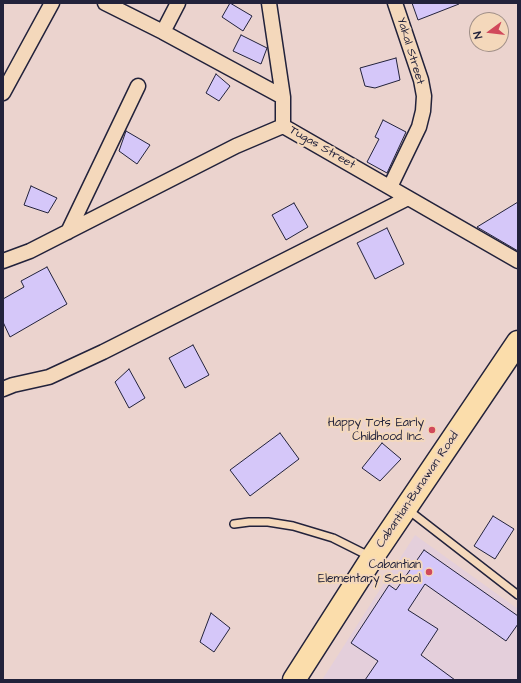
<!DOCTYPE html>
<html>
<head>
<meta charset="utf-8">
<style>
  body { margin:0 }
  #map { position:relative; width:521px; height:683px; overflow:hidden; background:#ebd3ce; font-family:"Architects Daughter",sans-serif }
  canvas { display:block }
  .frame { position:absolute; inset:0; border:4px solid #22223b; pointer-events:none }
  .north { position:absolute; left:469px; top:12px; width:40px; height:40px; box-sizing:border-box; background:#f4d8bb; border:1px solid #a08f88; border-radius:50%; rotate:255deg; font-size:11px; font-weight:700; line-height:16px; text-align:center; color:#22223b }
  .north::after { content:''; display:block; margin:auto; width:14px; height:18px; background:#d1495b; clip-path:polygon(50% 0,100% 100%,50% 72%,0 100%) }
</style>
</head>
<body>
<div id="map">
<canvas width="521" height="683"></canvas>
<div class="frame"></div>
<div class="north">N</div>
</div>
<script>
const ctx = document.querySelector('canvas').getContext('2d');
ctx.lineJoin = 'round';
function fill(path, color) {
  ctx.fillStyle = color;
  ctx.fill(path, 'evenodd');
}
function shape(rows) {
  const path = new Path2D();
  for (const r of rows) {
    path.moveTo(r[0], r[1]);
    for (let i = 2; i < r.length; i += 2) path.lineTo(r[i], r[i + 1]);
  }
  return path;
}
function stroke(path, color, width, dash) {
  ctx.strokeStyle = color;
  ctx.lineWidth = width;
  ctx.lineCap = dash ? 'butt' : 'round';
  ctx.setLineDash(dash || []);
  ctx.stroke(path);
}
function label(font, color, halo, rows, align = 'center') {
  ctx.font = font + ' "Architects Daughter",sans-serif';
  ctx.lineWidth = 4;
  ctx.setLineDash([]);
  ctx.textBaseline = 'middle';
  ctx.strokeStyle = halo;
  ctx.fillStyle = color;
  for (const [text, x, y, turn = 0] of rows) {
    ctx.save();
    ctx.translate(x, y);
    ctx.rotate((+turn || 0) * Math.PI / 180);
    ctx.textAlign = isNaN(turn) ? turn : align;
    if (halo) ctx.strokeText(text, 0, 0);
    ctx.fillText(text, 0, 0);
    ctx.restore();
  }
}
const built = shape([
  [415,535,518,609,518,680,322,680]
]);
const building = shape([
  [230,3,252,16,243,31,222,17,230,3],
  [412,3,459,3,459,4,418,20,412,3],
  [241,35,267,48,261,64,233,51,241,35],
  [396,58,400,80,375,88,365,86,360,68,396,58],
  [216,74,230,86,219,101,206,93,216,74],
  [383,120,406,132,387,173,367,162,379,139,375,137,383,120],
  [126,131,150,145,137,164,119,151,126,131],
  [31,186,57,198,48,213,24,205,31,186],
  [518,202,518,251,477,227,518,202],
  [294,203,308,227,286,240,272,215,294,203],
  [387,228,404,264,375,279,357,243,387,228],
  [47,267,67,304,10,337,3,322,3,299,24,287,21,281,47,267],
  [193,345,209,375,185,388,169,358,193,345],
  [129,369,145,398,129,408,115,382,129,369],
  [280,433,299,459,250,496,230,470,280,433],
  [382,443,401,459,380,481,362,468,382,443],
  [493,516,514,529,495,559,474,546,493,516],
  [424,550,518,616,518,624,506,641,425,584,408,610,438,629,421,655,455,680,365,680,378,661,351,643,389,585,396,590,424,550],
  [211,613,230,628,214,652,200,642,211,613]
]);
const lane = shape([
  [407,509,518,595],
  [234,524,249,522,268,522,293,526,333,538,371,557]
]);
const street = shape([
  [105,3,163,32,283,97],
  [269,3,283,97,283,126],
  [163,32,178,3],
  [3,93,52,3],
  [283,126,518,261],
  [390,187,419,127,423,111,424,96,421,80,395,3],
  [68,232,138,86],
  [3,261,30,251,236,146,283,126],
  [3,389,13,385,49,377,103,352,408,198]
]);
const primary = shape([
  [294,680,372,558,518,342]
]);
const markers = [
  [432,430,4,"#d1495b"],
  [429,572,4,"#d1495b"]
];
const streetNames = [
  ["Yakal Street",410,51,73],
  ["Tugas Street",322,148,30],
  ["Cabantian-Bunawan Road",418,490,-56]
];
const poiNames = [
  ["Happy Tots Early",424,423],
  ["Childhood Inc.",424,437],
  ["Cabantian",421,565],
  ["Elementary School",421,579]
];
fill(built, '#e4cfdb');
fill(building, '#d5c7f9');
stroke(building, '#22223b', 1);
stroke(lane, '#22223b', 10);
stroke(street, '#22223b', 17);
stroke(primary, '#22223b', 25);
stroke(lane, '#f4d8bb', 7);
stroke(street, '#f4d8bb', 14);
stroke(primary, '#fbddab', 22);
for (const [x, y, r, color] of markers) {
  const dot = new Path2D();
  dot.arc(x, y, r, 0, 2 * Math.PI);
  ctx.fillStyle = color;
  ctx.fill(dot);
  stroke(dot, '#f4d8bb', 1.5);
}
label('12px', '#22223b', '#f4d8bb', streetNames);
label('12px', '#22223b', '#f4d8bb', poiNames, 'right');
</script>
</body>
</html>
